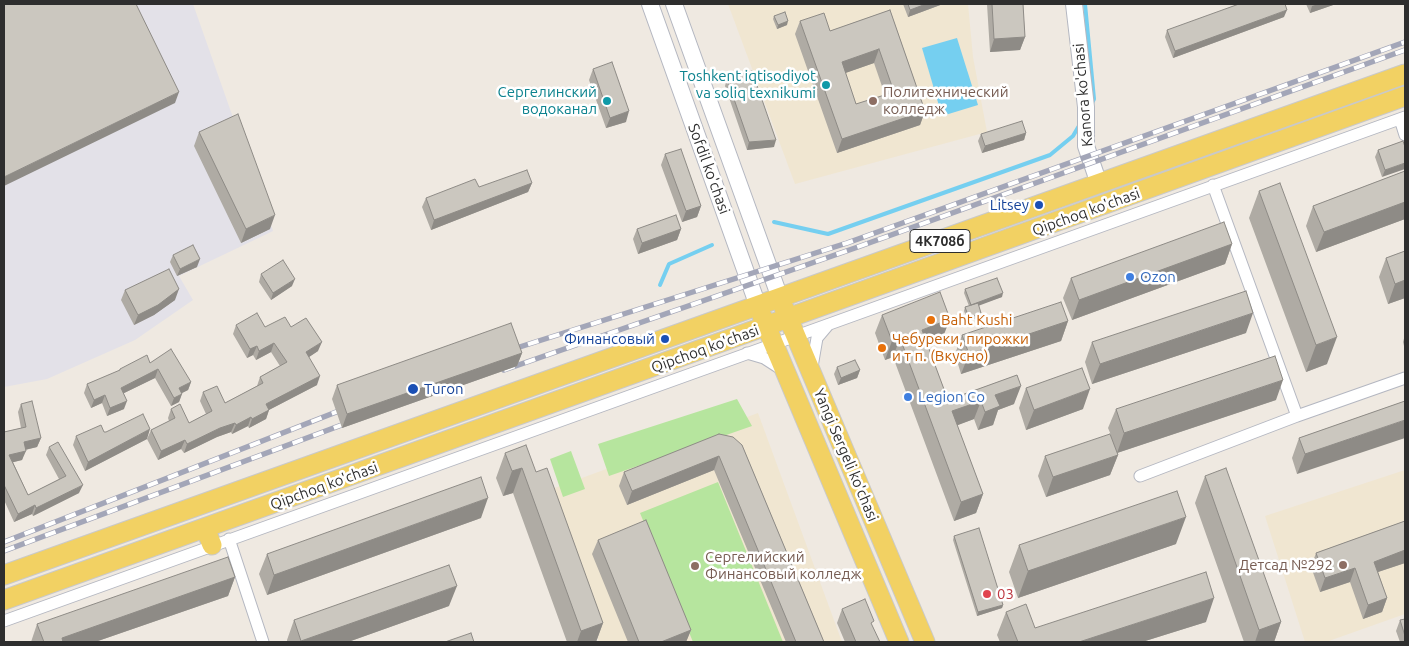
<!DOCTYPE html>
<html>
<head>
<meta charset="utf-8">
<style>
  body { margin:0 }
  #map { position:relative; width:1409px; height:646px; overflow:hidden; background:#efe9e1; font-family:Ubuntu,sans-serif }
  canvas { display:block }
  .frame { position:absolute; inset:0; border:5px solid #2e2e2e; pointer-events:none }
</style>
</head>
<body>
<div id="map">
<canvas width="1409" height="646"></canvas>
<div class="frame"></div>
</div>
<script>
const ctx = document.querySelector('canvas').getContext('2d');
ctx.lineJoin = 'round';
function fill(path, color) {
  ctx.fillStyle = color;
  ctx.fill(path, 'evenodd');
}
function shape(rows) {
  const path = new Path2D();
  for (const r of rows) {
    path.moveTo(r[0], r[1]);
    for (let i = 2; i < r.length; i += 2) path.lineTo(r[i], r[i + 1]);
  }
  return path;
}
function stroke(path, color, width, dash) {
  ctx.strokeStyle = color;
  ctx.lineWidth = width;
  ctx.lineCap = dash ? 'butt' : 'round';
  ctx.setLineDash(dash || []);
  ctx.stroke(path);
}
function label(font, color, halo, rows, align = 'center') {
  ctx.font = font + ' Ubuntu,sans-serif';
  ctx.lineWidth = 5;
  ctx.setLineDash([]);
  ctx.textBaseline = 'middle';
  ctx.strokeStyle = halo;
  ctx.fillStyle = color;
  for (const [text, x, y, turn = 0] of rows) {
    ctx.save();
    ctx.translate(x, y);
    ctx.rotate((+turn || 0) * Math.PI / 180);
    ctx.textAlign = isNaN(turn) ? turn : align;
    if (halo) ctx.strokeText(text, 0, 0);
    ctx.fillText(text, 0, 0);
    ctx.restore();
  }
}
const industrial = shape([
  [4,4,193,4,273,231,179,276,193,300,135,340,47,379,4,387]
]);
const education = shape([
  [728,4,968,4,973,57,987,132,795,184],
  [758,413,842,642,599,642,552,489],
  [1405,470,1405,614,1326,642,1305,642,1265,516]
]);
const green = shape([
  [737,399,752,426,609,476,598,444],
  [571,451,585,489,563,497,550,459],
  [718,482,783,642,693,642,640,513]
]);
const water = shape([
  [957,38,978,105,942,116,922,48]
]);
const stream = shape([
  [1085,4,1094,99,1092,103],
  [774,222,828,234,1050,155,1073,136,1080,124],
  [660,285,669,264,712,245]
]);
const street = shape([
  [1400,119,1405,135],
  [1213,185,1297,416,1405,378],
  [747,353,764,358,781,369],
  [812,367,817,338,828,325],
  [1140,476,1297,416],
  [229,539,263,642],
  [4,621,1405,117]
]);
const secondary = shape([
  [650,4,758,306],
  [674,4,780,298],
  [1074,4,1086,107,1086,146,1099,184]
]);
const primary = shape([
  [784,308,925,642],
  [762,316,899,642],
  [205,528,212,545],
  [4,575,1405,74],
  [4,600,1405,96]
]);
const rail = shape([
  [507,351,847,243,1405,42],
  [504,370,855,248,1405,50],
  [4,542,349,407],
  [4,551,355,420]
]);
const wall = shape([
  [903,4,943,4,908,17],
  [987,4,1023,4,1025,37,1020,50,990,52],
  [1306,4,1336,4,1310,13],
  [890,10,925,111,920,125,837,153,795,34,800,21,830,31],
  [874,63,885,95,856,104,845,73],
  [774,16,787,25,777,29,773,19],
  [1284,17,1173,58,1165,37,1167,30],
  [593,69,626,122,606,128,589,80],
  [727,79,774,147,747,150,725,86],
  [199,132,270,229,241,243,194,146],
  [1026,133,1024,140,982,153,978,141,981,134],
  [1403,141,1382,177,1375,157,1378,150],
  [665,154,701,206,697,217,682,222,661,165],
  [1405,171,1405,219,1316,252,1306,226,1313,206],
  [532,183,528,192,431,230,422,207,426,198],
  [1259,191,1327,364,1306,372,1249,218],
  [637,229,681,229,677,240,638,254,633,239],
  [1232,244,1225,264,1072,320,1063,298,1071,278],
  [1405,251,1405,298,1388,304,1379,277,1386,258],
  [173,255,197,267,177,276,170,262],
  [261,274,292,286,271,300,259,282],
  [965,289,1002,297,978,305,980,317,968,321,964,311,965,307,969,306,964,293],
  [125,290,175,300,154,315,134,325,121,300],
  [882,315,943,337,927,344,948,400,1017,375,1014,404,998,410,993,425,978,430,974,419,957,425,983,494,976,513,954,521,893,357,885,360,875,333],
  [1068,321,1061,341,961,374,955,354,962,335],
  [236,325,265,327,291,327,318,351,309,357,317,385,269,410,266,419,249,428,248,426,232,434,231,432,217,437,184,453,181,449,158,460,147,439,151,430,169,421,168,418,171,409,189,423,206,414,200,401,203,392,225,403,257,386,260,377,280,366,271,352,256,360,253,355,247,358,233,334],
  [1246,333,1092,384,1085,362,1092,342],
  [1405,335,1405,350,1403,342],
  [522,353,517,366,342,428,332,399,337,385],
  [150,363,191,382,188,390,182,393,179,402,171,406,155,378,124,393,124,409,107,416,102,403,91,408,84,393,87,384,119,371,120,369],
  [837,367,860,370,857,378,838,385,834,374],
  [1026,388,1083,409,1026,430,1019,408],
  [1276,400,1117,453,1118,455,1110,475,1046,497,1038,476,1045,456,1111,435,1108,428,1116,409],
  [1405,401,1297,474,1292,458,1299,438],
  [21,404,41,438,37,447,25,450,22,460,13,462,28,495,59,479,46,455,49,447,79,493,33,516,32,514,14,522,4,500,4,432,21,428,18,412],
  [104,432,147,439,85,471,73,445,76,436],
  [742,445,824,642,786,642,714,470,627,505,619,486,624,472],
  [505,453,536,472,603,623,596,642,567,642,513,493,503,496,496,478],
  [1205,476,1281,622,1274,642,1244,642,1195,503],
  [481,518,267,595,259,574,267,554],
  [1405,521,1405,563,1378,572,1387,598,1382,612,1363,619,1350,582,1320,592,1311,567,1316,553],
  [954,536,1003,605,1002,608,977,616,953,540],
  [598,540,691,630,686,642,628,642,592,554],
  [1176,544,1018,598,1009,572,1019,545],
  [235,577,228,596,95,642,31,642,37,624],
  [449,606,348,642,287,642,287,640,294,620],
  [842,609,872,627,880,642,845,642,837,623],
  [1006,612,1035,628,1206,622,1142,642,1000,642,997,635],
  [1405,619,1405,642,1400,642,1396,631,1400,620]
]);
const shadedWall = shape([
  [926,4,943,4,908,17,910,10],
  [1318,4,1336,4,1310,13,1312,6],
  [1287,10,1284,17,1173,58,1175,51],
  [788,21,787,25,777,29,778,25],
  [1025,37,1020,50,990,52,994,39],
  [879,49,874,63,837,76,842,62],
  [179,92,175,103,4,186,4,177],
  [629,111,626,122,606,128,610,118],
  [925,111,920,125,837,153,842,139],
  [1026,133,1024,140,982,153,985,146],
  [776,140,774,147,747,150,749,142],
  [1405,163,1405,169,1382,177,1385,170],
  [532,183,528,192,431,230,434,220],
  [1405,202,1405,219,1316,252,1324,232],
  [701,206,697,217,682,222,686,211],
  [275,215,270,229,241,243,246,229],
  [681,229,677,240,638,254,642,243],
  [1232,244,1225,264,1072,320,1079,300],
  [200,259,197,267,177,276,180,269],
  [295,279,292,286,271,300,273,293],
  [1405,280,1405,298,1388,304,1395,284],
  [179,289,175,300,154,315,134,325,138,315],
  [1003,293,1002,297,970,309,971,305],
  [981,313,980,317,968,321,969,318],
  [1253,313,1246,333,1092,384,1100,364],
  [950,319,943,337,915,348,922,330],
  [1068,321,1061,341,961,374,969,354],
  [1337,337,1327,364,1306,372,1316,345],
  [900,338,893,357,885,360,892,341],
  [322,342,318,351,303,361,306,352],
  [274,343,271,352,256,360,259,351],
  [257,346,253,355,247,358,250,349],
  [522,353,517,366,342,428,347,414],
  [158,369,155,378,118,396,121,388],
  [860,370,857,378,838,385,841,378],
  [320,376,317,385,263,413,266,404],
  [1283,380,1276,400,1117,453,1124,433],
  [191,382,188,390,176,396,179,388],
  [1021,386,1014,404,998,410,993,425,978,430,985,412,995,395],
  [1090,389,1083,409,1026,430,1034,410],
  [182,394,179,402,171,406,174,398],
  [105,395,102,403,91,408,94,400],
  [127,401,124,409,107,416,110,408],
  [981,401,974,419,945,430,952,411],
  [269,410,266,419,249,428,252,419],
  [251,417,248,426,232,434,236,425],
  [1405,420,1405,438,1297,474,1305,454],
  [235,423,231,432,217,437,184,453,187,444,220,428],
  [150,429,147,439,85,471,88,462],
  [41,438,37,447,20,451,24,442],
  [185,440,181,449,158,460,161,451],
  [26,451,22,460,6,464,9,455],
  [1118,455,1110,475,1046,497,1053,477],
  [719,456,714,470,627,505,632,491],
  [522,468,513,493,503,496,512,471],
  [83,485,79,493,33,516,36,508],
  [983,494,976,513,954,521,961,502],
  [488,498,481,518,267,595,274,575],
  [35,505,32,514,14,522,18,514],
  [1186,517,1176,544,1018,598,1028,571],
  [1405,550,1405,563,1369,575,1374,562],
  [1355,568,1350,582,1320,592,1325,578],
  [235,577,228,596,95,642,60,642,62,638],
  [457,586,449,606,348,642,301,642,301,641],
  [1214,598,1206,622,1142,642,1079,642],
  [1387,598,1382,612,1363,619,1368,605],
  [1003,605,1002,608,977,616,978,612],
  [1281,622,1274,642,1255,642,1259,630],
  [603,623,596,642,577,642,581,631],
  [691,630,686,642,661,642]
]);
const building = shape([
  [4,4,136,4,179,92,4,177,4,4],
  [908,4,926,4,910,10,908,4],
  [992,4,1023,4,1025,37,994,39,992,4],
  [1239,4,1285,4,1287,10,1175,51,1167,30,1239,4],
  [890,10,925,111,842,139,800,21,824,13,830,31,890,10],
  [879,49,894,92,856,104,842,62,879,49],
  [785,12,788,21,778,25,774,16,785,12],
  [612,62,629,111,610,118,593,69,612,62],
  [752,71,776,140,749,142,727,79,752,71],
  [238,114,275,215,246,229,199,132,238,114],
  [1022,121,1026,133,985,146,981,134,1022,121],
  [1403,141,1405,147,1405,163,1385,170,1378,150,1403,141],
  [681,149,701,206,686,211,665,154,681,149],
  [527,170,532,183,434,220,426,198,475,179,479,187,527,170],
  [1405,171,1405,202,1324,232,1313,206,1405,171],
  [1280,183,1337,337,1316,345,1259,191,1280,183],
  [676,215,681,229,642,243,637,229,676,215],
  [1224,222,1232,244,1079,300,1071,278,1224,222],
  [193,245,200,259,180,269,173,255,193,245],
  [1405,251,1405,280,1395,284,1386,258,1405,251],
  [283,260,295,279,273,293,261,274,283,260],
  [169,269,179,289,158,305,138,315,125,290,169,269],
  [997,278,1003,293,971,305,965,289,997,278],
  [1246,291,1253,313,1100,364,1092,342,1246,291],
  [940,292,950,319,922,330,948,400,1017,375,1021,386,995,395,1000,406,985,412,981,401,952,411,983,494,961,502,900,338,892,341,882,315,940,292],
  [1061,302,1068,321,969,354,962,335,1061,302],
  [978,303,981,313,969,318,965,307,978,303],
  [257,313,265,327,285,317,291,327,306,318,322,342,306,352,320,376,266,404,269,410,252,419,251,417,236,425,235,423,220,428,187,444,185,440,161,451,151,430,175,418,171,409,180,404,189,423,212,411,203,392,217,386,225,403,263,383,260,377,287,362,274,343,259,351,257,346,250,349,236,325,257,313],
  [511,323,522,353,347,414,337,385,511,323],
  [171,349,191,382,179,388,182,394,174,398,158,369,121,388,127,401,110,408,105,395,94,400,87,384,120,370,120,369,147,355,150,363,171,349],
  [1275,356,1283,380,1124,433,1116,409,1275,356],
  [855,360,860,370,841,378,837,367,855,360],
  [1082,368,1090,389,1034,410,1026,388,1082,368],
  [32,401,41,438,24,442,26,451,9,455,28,495,66,476,49,447,58,442,83,485,36,508,35,505,18,514,4,485,4,432,26,427,21,404,32,401],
  [1405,401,1405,420,1305,454,1299,438,1405,401],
  [143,414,150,429,88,462,76,436,101,425,104,432,106,432,143,414],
  [719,434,733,437,742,445,824,642,796,642,719,456,632,491,624,472,719,434],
  [1110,434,1118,455,1053,477,1045,456,1110,434],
  [526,445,536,472,547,468,603,623,581,631,522,468,512,471,505,453,526,445],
  [1226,468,1281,622,1259,630,1205,476,1226,468],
  [481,477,488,498,274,575,267,554,481,477],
  [1177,491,1186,517,1028,571,1019,545,1177,491],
  [646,520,691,630,661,642,639,642,598,540,646,520],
  [1405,521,1405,550,1374,562,1387,598,1368,605,1355,568,1325,578,1316,553,1405,521],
  [979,528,1003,605,978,612,954,536,979,528],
  [228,557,235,577,62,638,63,642,44,642,37,624,228,557],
  [449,565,457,586,301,641,294,620,449,565],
  [1206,572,1214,598,1079,642,1018,642,1006,612,1026,604,1035,628,1206,572],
  [865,599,874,621,871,623,880,642,856,642,842,609,865,599],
  [1405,619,1405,636,1400,620,1405,619],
  [471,633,474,642,445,642,471,633]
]);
const markers = [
  [826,85,5,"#0f9aa8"],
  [607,101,5,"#0f9aa8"],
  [873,101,5,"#8d6e63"],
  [1039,205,5,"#1a4fb4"],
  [1130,277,5,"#3f7fe0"],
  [931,320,5,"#e8710a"],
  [665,339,5,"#1a4fb4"],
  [882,348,5,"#e8710a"],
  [413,389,6,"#1a4fb4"],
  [908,397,5,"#3f7fe0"],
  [1343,565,5,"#8d6e63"],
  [695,566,5,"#8d6e63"],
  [987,594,5,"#e0444e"]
];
const shields = [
  [940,241,60]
];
const shieldNames = [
  ["4К708б",940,241]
];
const cultureNames = [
  ["Toshkent iqtisodiyot",816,76],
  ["va soliq texnikumi",816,93],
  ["Сергелинский",597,92],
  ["водоканал",597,109]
];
const educationNames = [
  ["Политехнический",883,92],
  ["колледж",883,109],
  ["Сергелийский",705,557],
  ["Финансовый колледж",705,574],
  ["Детсад №292",1333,565,"right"]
];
const streetNames = [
  ["Kanora ko'chasi",1083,95,-95],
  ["Sofdil ko'chasi",709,169,70],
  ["Qipchoq ko'chasi",1086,212,-20],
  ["Qipchoq ko'chasi",705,349,-20],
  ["Yangi Sergeli ko'chasi",846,455,67],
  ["Qipchoq ko'chasi",324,486,-20]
];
const transitNames = [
  ["Litsey",1029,205],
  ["Финансовый",655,339],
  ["Turon",424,389,"left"]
];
const shopNames = [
  ["Ozon",1140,277],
  ["Legion Co",918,397]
];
const foodNames = [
  ["Baht Kushi",941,320],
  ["Чебуреки, пирожки",892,339],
  ["и т п. (Вкусно)",892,356]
];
const healthNames = [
  ["03",997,594]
];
fill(industrial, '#e3e1e8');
fill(education, '#f0e6d1');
fill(green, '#b6e59e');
fill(water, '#75cff0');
stroke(stream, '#75cff0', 4);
stroke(street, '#b4b7c1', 13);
stroke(secondary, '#b4b7c1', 18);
stroke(primary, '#c9c9c9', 21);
stroke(street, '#fff', 11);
stroke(secondary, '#fff', 16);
stroke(primary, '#f2d163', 19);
stroke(rail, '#a3a6b8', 5.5);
stroke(rail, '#fff', 4, [11]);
fill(wall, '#afaba4');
fill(shadedWall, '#8e8b86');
fill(building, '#cbc7bf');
stroke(building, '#8e8b86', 1);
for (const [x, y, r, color] of markers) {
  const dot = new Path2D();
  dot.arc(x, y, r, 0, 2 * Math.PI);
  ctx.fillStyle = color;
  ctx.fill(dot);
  stroke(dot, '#fff', 2);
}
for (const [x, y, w] of shields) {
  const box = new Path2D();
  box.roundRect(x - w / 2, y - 11.5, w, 23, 4);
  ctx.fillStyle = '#fff';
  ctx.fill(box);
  stroke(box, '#2e2e2e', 1);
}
label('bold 14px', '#2e2e2e', null, shieldNames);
label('15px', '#0d838f', '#fff', cultureNames, 'right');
label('15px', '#785e54', '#fff', educationNames, 'left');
label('15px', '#2e2e2e', '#fff', streetNames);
label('15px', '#164399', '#fff', transitNames, 'right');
label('15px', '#366cbe', '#fff', shopNames, 'left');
label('15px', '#c56008', '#fff', foodNames, 'left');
label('15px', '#be3a42', '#fff', healthNames, 'left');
</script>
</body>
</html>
